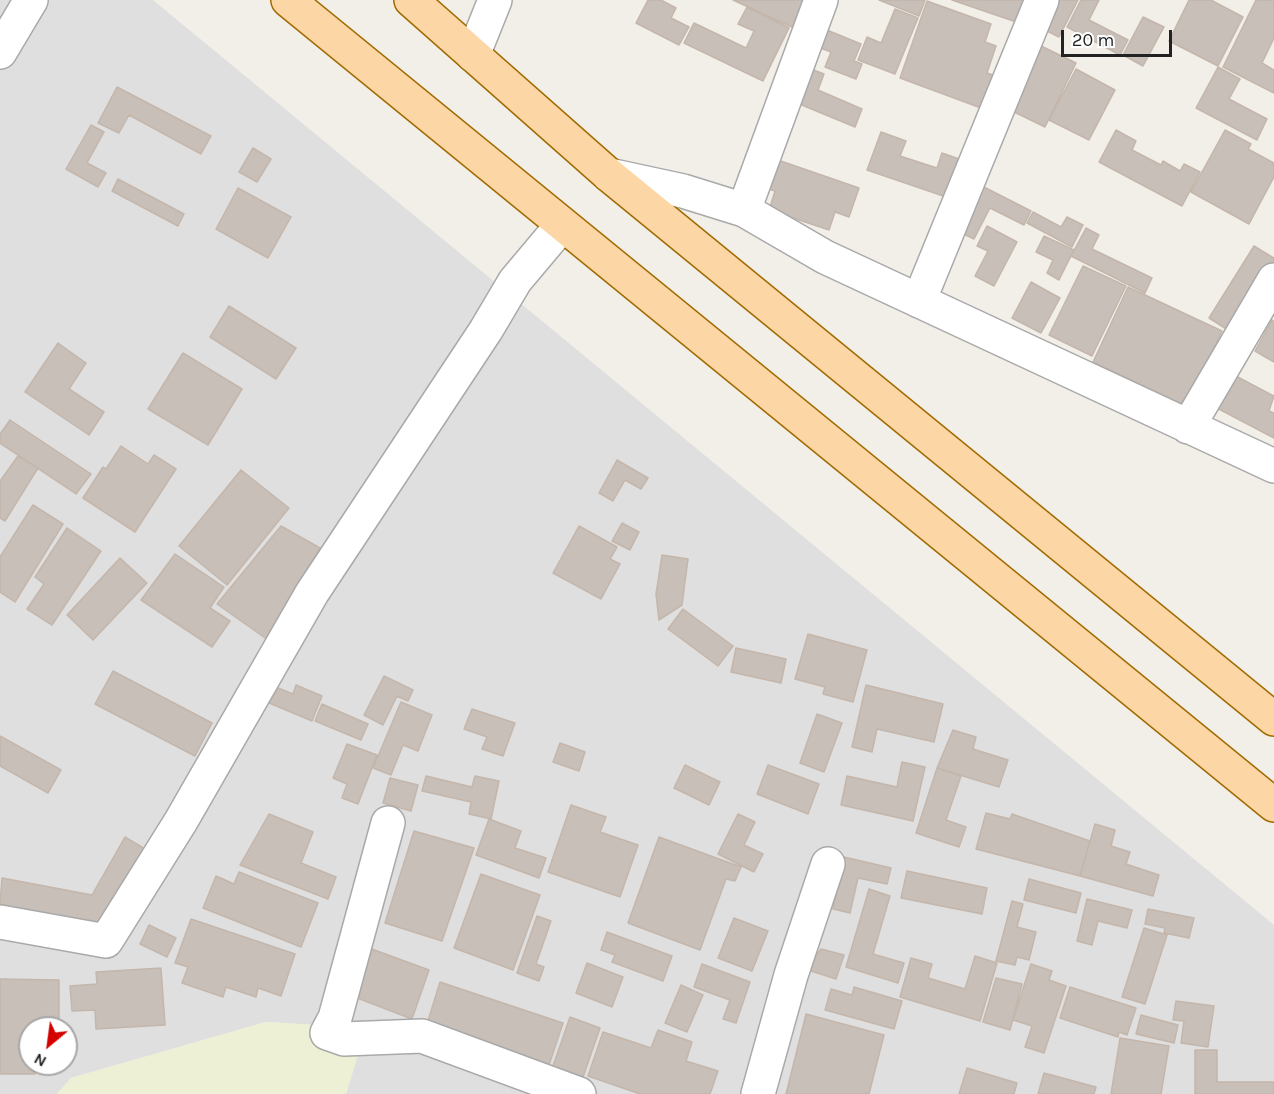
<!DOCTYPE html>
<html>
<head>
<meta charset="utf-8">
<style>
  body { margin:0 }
  #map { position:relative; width:1274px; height:1094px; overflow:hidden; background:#f2efe9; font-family:Karla,sans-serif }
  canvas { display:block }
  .north { position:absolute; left:18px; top:1016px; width:60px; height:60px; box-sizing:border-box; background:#fff; border:2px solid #a7a7a7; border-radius:50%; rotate:209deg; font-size:16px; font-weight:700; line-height:24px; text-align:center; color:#222 }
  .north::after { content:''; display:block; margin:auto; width:21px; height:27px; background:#d40000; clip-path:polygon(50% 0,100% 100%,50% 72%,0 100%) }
  .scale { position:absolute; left:1061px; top:30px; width:111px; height:27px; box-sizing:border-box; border:3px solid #222; border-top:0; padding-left:8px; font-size:18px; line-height:21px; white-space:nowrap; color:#222; -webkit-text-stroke:4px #fff; paint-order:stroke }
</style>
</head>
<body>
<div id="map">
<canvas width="1274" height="1094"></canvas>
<div class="north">N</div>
<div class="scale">20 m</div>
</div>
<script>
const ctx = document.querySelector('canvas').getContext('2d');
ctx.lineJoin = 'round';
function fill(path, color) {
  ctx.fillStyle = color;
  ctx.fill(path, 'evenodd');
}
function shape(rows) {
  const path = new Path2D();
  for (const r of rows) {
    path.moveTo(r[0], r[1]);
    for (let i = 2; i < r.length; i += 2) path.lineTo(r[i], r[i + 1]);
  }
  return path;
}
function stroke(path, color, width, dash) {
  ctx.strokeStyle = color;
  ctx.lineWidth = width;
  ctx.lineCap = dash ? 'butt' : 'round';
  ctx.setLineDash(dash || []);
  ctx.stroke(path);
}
const residential = shape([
  [0,0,153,0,1274,925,1274,1094,346,1094,366,1028,266,1022,71,1078,57,1094,0,1094],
  [30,1028,66,1028,66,1064,30,1064]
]);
const farmland = shape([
  [266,1022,366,1028,346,1094,57,1094,71,1078]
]);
const building = shape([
  [648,0,661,0,676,8,671,18,689,27,679,45,636,23,648,0],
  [733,0,806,0,794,28,733,0],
  [879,0,925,0,919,16,879,0],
  [952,0,1030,0,1022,24,952,0],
  [1057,0,1078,0,1059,37,1043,29,1057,0],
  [1081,0,1099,0,1089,20,1128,40,1120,55,1067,27,1081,0],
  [1189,0,1211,0,1243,17,1218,66,1169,41,1189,0],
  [1256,0,1274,0,1274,38,1262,63,1274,70,1274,93,1223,67,1256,0],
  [927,1,991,24,985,42,996,46,987,73,993,75,981,108,900,78,927,1],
  [747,7,789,28,763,81,684,43,694,23,746,48,754,31,738,24,747,7],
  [895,9,918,18,895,74,858,60,867,37,881,43,895,9],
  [1143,17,1164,27,1143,66,1123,55,1143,17],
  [822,28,861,44,854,61,862,64,856,79,825,67,831,52,815,46,822,28],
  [1039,45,1076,63,1045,127,1008,109,1039,45],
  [806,67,824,74,818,90,862,109,855,127,792,101,806,67],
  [1218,67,1240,79,1229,99,1267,119,1257,140,1196,108,1218,67],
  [1076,69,1115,90,1089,140,1049,120,1076,69],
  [117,87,211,136,201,154,129,115,119,133,98,123,117,87],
  [91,125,104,132,87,163,106,173,98,187,66,169,91,125],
  [1116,130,1136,141,1132,150,1161,165,1163,161,1180,171,1184,164,1200,172,1182,206,1099,162,1116,130],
  [1225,130,1251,144,1248,149,1274,163,1274,177,1249,224,1191,192,1225,130],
  [881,132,906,141,900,156,937,168,942,153,962,160,949,198,867,170,881,132],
  [253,148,271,159,257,182,239,172,253,148],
  [775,159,859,188,849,217,835,212,829,230,769,210,775,191,765,188,775,159],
  [118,179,184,214,178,226,112,191,118,179],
  [978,184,1031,211,1024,225,990,208,974,239,955,230,978,184],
  [238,188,291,217,268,258,216,229,238,188],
  [1033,212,1061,227,1067,217,1083,225,1072,247,1027,223,1033,212],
  [987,226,1017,242,994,286,975,276,988,251,977,246,987,226],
  [1086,228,1099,235,1092,249,1152,278,1145,293,1071,256,1086,228],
  [1044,236,1074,250,1059,280,1047,273,1053,260,1036,252,1044,236],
  [1254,246,1274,258,1274,264,1231,332,1209,318,1254,246],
  [1083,266,1126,286,1092,356,1049,335,1083,266],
  [1031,282,1060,298,1041,333,1012,318,1031,282],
  [1128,287,1222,331,1186,406,1093,362,1128,287],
  [229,306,296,348,276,379,210,337,229,306],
  [1272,320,1274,322,1274,362,1255,351,1272,320],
  [58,343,86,363,69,389,104,412,89,435,25,392,58,343],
  [183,353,242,389,208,445,148,409,183,353],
  [1232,374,1274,396,1269,411,1274,413,1274,438,1215,407,1232,374],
  [10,420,91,474,76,494,0,443,0,434,10,420],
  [121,446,148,464,154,455,176,469,135,532,83,498,103,467,106,469,121,446],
  [18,456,38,468,5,521,0,518,0,481,18,456],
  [617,460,648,478,641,489,625,480,613,501,599,493,617,460],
  [241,470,289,508,227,585,179,546,241,470],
  [33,505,63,524,15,602,0,592,0,557,33,505],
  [622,523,639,532,630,550,612,541,622,523],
  [281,526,320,548,268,640,217,604,281,526],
  [579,526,617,547,610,559,620,564,601,599,553,573,579,526],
  [67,528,101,551,52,625,27,609,44,584,35,577,67,528],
  [175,554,224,587,210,608,230,621,212,647,141,600,175,554],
  [662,555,688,559,682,605,659,620,656,594,662,555],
  [120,558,147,583,93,640,67,615,120,558],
  [683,609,733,646,718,666,668,629,683,609],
  [808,634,867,650,853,702,823,694,825,687,795,679,808,634],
  [736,648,786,659,781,683,731,672,736,648],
  [113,671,212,723,195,756,95,704,113,671],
  [384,676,413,690,408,701,397,696,383,725,364,715,384,676],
  [268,684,293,694,296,685,322,696,312,721,262,700,268,684],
  [866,685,943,704,934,742,877,729,872,752,852,747,866,685],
  [401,702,432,715,418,751,403,745,391,775,373,768,401,702],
  [322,704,368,724,361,740,315,721,322,704],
  [472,709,515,723,503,756,482,749,487,737,464,729,472,709],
  [817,714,842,723,824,772,800,763,817,714],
  [953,730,976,737,973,749,1008,760,999,787,937,768,953,730],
  [0,736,61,770,48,793,0,766,0,736],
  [560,743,585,752,579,771,553,762,560,743],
  [347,744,377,755,358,804,342,798,347,784,333,778,347,744],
  [902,762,925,767,913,821,841,805,847,776,897,787,902,762],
  [685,765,720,782,709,805,674,788,685,765],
  [768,765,819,784,808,814,757,794,768,765],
  [937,768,961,776,946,820,966,827,959,847,916,833,937,768],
  [426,776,472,787,475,776,499,781,491,819,469,814,471,802,422,791,426,776],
  [390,778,418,785,411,811,383,803,390,778],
  [571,805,606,817,600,832,638,845,620,897,548,872,571,805],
  [986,813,1010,819,1012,814,1090,841,1080,876,976,849,986,813],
  [269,814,313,832,301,863,336,877,328,899,240,865,269,814],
  [738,814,755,822,744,845,763,854,754,872,718,854,738,814],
  [489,819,521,831,515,848,546,858,539,878,476,855,489,819],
  [1095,824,1115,830,1111,846,1130,852,1126,864,1159,875,1153,896,1080,876,1095,824],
  [414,831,474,848,442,941,385,923,414,831],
  [125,837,145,849,105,924,0,905,2,878,92,895,125,837],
  [659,837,741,867,735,881,726,879,700,950,628,923,659,837],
  [844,857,891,868,887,884,858,878,850,913,833,909,844,857],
  [907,871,987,888,982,914,901,898,907,871],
  [239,872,318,903,301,947,203,908,216,876,234,884,239,872],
  [481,874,540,895,513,970,454,948,481,874],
  [1029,879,1081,893,1076,913,1024,900,1029,879],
  [869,889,890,896,873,954,904,963,898,983,846,967,869,889],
  [1087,899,1132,910,1127,928,1098,921,1092,945,1077,941,1087,899],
  [1012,901,1023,904,1017,927,1036,932,1029,960,1017,957,1015,965,996,961,1012,901],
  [1148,909,1194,918,1189,938,1164,933,1165,928,1145,924,1148,909],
  [537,916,551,921,536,964,544,967,539,981,517,973,537,916],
  [734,918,768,931,752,971,718,958,734,918],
  [191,919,295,954,281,996,258,988,256,997,226,987,223,997,182,983,188,967,175,963,191,919],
  [149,925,176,938,167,957,140,944,149,925],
  [1144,928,1167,935,1145,1004,1122,997,1144,928],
  [607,932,672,956,663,981,612,962,615,955,601,950,607,932],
  [369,948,429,970,412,1019,352,996,369,948],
  [821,949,844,955,836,979,805,969,821,949],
  [975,956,997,963,980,1021,900,997,911,958,932,964,928,978,965,989,975,956],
  [587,963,623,977,612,1007,576,993,587,963],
  [702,964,750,982,736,1023,723,1019,730,1000,694,987,702,964],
  [1031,964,1052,971,1049,980,1066,986,1044,1053,1025,1047,1032,1026,1013,1020,1031,964],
  [161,968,165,1025,96,1029,95,1010,72,1011,70,986,97,984,96,972,161,968],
  [996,978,1022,984,1010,1030,983,1022,996,978],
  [0,979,59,980,59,1028,30,1028,30,1064,35,1064,35,1074,0,1074,0,979],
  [440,982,563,1023,549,1065,427,1024,440,982],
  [681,985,703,995,687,1032,665,1023,681,985],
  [854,987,902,1001,894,1029,825,1010,831,989,852,995,854,987],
  [1070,987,1136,1008,1127,1035,1119,1032,1118,1037,1060,1018,1070,987],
  [1176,1001,1214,1006,1208,1047,1181,1043,1184,1021,1173,1020,1176,1001],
  [806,1014,884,1035,869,1094,786,1094,806,1014],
  [1141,1015,1178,1025,1174,1043,1136,1034,1141,1015],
  [570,1017,600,1028,583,1077,553,1066,570,1017],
  [658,1030,692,1042,686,1061,718,1071,710,1094,640,1094,588,1076,603,1032,651,1048,658,1030],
  [1120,1038,1169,1046,1161,1094,1111,1094,1120,1038],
  [1195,1050,1217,1050,1217,1082,1274,1082,1274,1094,1195,1094,1195,1050],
  [967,1068,1017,1083,1014,1094,959,1094,967,1068],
  [1044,1073,1096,1087,1094,1094,1038,1094,1044,1073]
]);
const minor = shape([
  [0,52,31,0],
  [473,55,495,0],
  [609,175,683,191,744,210,825,257,1274,466],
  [744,210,821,0],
  [919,301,1042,0],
  [1188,427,1274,280],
  [388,823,335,1018,327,1033,344,1039,422,1036,579,1094],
  [0,922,106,941,181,821,312,593,486,330,515,281,562,225],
  [758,1094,791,975,828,864]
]);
const major = shape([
  [288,0,1274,805],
  [411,0,609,175,1274,719]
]);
fill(residential, '#e0dfdf');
fill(farmland, '#eef0d5');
fill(building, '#c7bfb8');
stroke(building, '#c4b6ab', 1.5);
stroke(minor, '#a9a9a9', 36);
stroke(major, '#a06b00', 36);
stroke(minor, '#fff', 33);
stroke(major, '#fcd6a4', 33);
</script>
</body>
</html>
